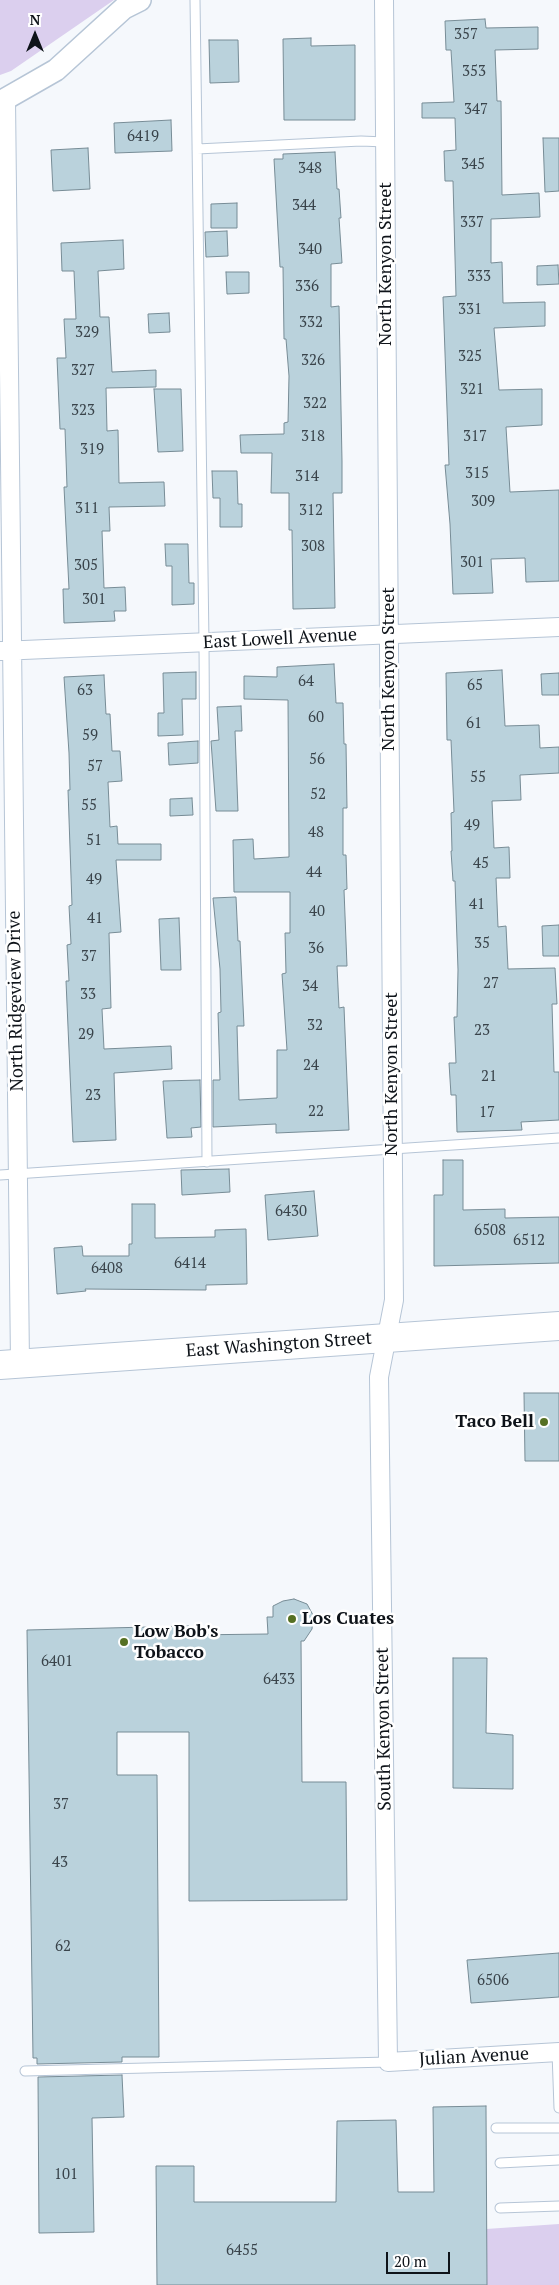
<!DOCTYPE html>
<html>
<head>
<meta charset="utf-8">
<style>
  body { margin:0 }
  #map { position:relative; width:559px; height:2285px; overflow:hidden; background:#f5f8fc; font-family:"PT Serif",serif }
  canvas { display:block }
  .north { position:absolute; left:10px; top:10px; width:50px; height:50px; -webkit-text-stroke:4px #fff; paint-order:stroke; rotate:0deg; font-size:14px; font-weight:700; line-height:20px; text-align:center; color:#0e1319 }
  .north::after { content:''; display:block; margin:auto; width:18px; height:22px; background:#0e1319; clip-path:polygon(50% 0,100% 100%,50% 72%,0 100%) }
  .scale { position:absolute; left:386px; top:2252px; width:64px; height:22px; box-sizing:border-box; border:2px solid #0e1319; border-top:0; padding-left:6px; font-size:15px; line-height:18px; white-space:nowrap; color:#0e1319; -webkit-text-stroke:4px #fff; paint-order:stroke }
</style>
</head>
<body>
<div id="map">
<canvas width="559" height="2285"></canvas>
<div class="north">N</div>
<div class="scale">20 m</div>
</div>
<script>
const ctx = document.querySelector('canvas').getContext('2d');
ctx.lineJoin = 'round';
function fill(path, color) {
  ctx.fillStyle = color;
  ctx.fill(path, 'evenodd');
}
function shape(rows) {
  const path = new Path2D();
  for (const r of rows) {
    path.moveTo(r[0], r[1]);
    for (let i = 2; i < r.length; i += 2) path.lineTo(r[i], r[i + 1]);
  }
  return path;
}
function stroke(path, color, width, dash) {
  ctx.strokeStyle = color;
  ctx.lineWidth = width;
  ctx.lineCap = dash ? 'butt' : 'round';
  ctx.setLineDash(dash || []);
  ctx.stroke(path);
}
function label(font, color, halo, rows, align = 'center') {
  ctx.font = font + ' "PT Serif",serif';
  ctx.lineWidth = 5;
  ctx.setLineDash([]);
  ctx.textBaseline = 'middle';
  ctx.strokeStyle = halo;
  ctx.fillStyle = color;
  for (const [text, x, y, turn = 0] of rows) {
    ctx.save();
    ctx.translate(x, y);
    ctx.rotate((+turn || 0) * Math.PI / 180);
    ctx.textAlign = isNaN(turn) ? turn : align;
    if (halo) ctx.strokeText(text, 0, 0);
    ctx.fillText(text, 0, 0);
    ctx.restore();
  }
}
const green = shape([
  [0,0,114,0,11,71,0,75],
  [559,2224,559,2285,487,2285,486,2229]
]);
const building = shape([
  [485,19,486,28,538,27,538,49,495,50,497,101,501,101,502,195,539,193,540,217,491,219,491,263,502,262,503,303,545,302,545,326,494,328,499,390,542,389,542,425,506,427,510,492,559,490,559,581,526,582,525,558,491,559,493,593,453,594,450,524,445,465,449,465,443,297,456,296,453,181,445,181,444,151,456,150,455,118,422,118,422,103,454,102,451,50,446,50,445,21,485,19],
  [311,38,311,46,355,45,355,120,284,120,283,39,311,38],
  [209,40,238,40,239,82,210,83,209,40],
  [171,120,172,151,115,153,114,123,171,120],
  [543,138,559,138,559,191,545,192,543,138],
  [88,148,90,189,53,191,51,150,88,148],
  [335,152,337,189,339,189,341,218,339,218,342,263,331,264,331,307,339,306,342,461,342,493,333,493,335,608,293,609,292,530,289,530,289,493,271,493,272,453,241,453,240,435,284,434,284,423,288,422,289,376,286,339,284,339,283,267,280,267,274,159,283,159,283,154,335,152],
  [237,203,237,228,211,228,211,204,237,203],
  [227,231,228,256,206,257,205,232,227,231],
  [123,240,124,269,98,271,100,317,109,317,112,372,156,370,156,387,106,388,107,431,118,430,119,483,164,482,165,506,109,507,110,531,102,531,104,588,125,587,126,611,114,611,115,621,64,623,63,589,69,589,64,487,67,487,65,429,60,429,57,358,66,358,64,319,76,319,74,271,62,271,61,243,123,240],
  [558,265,559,284,537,285,537,266,558,265],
  [226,272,249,272,249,293,227,294,226,272],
  [169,313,170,332,149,333,148,314,169,313],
  [154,389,181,389,183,451,158,452,154,389],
  [212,471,237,471,238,504,242,504,242,527,220,527,220,498,213,498,212,471],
  [165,544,188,544,189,583,194,583,194,604,172,605,172,566,166,566,165,544],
  [334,664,336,703,343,703,344,744,346,744,347,808,343,808,343,855,346,855,347,889,344,890,347,966,337,966,339,1008,344,1007,349,1130,276,1133,276,1124,213,1127,213,1080,220,1080,218,1013,221,1012,220,969,213,898,236,897,238,941,240,941,244,1026,237,1026,239,1100,277,1098,277,1050,287,1050,282,974,286,973,285,933,290,933,290,892,234,892,233,840,253,839,254,859,289,857,288,700,244,699,244,676,277,677,277,667,334,664],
  [502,670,505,726,539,725,540,748,559,747,559,773,520,775,521,800,492,801,494,848,509,847,510,878,496,878,498,927,506,926,508,969,555,968,557,1004,552,1004,554,1072,559,1072,559,1120,521,1122,522,1130,457,1132,456,1095,451,1095,449,1063,456,1063,454,1017,457,1017,458,970,455,881,453,881,451,851,452,851,451,813,454,812,451,740,447,740,446,673,502,670],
  [196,672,196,699,182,699,183,735,158,736,158,713,164,713,163,673,196,672],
  [559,673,559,695,542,695,541,674,559,673],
  [104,675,106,714,110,714,112,751,120,751,122,781,108,782,110,827,117,826,118,844,161,844,161,860,116,860,121,932,109,933,111,1008,102,1009,104,1049,171,1046,172,1069,114,1073,116,1140,73,1142,66,981,69,981,67,945,71,944,69,906,72,905,68,790,70,790,69,753,64,677,104,675],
  [241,706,242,731,235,731,238,811,216,811,211,741,219,740,217,707,241,706],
  [198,741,198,763,169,765,168,743,198,741],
  [192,798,193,815,170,816,170,799,192,798],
  [179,918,181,970,161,970,159,919,179,918],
  [559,925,559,956,543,956,542,926,559,925],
  [200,1080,201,1127,191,1128,192,1137,167,1138,163,1081,200,1080],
  [443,1160,463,1160,463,1210,505,1209,505,1218,559,1217,559,1263,434,1266,434,1195,443,1195,443,1160],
  [229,1169,230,1192,182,1195,181,1170,229,1169],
  [314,1191,318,1236,268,1240,265,1195,314,1191],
  [132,1204,155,1204,155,1238,215,1237,215,1230,246,1229,247,1284,206,1285,206,1290,85,1289,86,1291,57,1294,54,1248,82,1246,83,1256,129,1256,129,1244,132,1244,132,1204],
  [524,1393,559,1393,559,1461,525,1461,524,1393],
  [294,1599,307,1604,313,1615,312,1629,304,1641,301,1641,302,1782,346,1782,347,1900,189,1901,189,1732,117,1732,117,1775,157,1775,159,2057,122,2057,122,2062,37,2064,37,2058,33,2058,27,1630,189,1626,189,1635,268,1634,267,1617,273,1617,273,1606,283,1601,294,1599],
  [453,1658,487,1658,486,1733,513,1735,513,1789,453,1788,453,1658],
  [559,1953,559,1997,471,2003,467,1960,559,1953],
  [122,2075,124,2117,92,2118,94,2232,39,2233,38,2077,122,2075],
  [486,2106,487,2285,157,2285,156,2166,194,2166,194,2202,336,2202,337,2121,396,2120,398,2192,434,2192,433,2107,486,2106]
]);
const service = shape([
  [195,0,204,642,207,1162],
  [197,149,361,141,385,142],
  [0,1175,559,1138],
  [557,2052,559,2108],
  [25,2071,388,2062],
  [496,2128,559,2128],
  [500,2163,559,2160],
  [500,2208,559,2206]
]);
const minor = shape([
  [384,0,394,1300,379,1377,388,2062,559,2052],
  [6,99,20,1364],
  [0,651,559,627]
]);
const tertiary = shape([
  [0,102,56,70,124,8,140,0]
]);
const primary = shape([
  [0,1365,559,1326]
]);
const markers = [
  [544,1422,5,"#557023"],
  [292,1619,5,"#557023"],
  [124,1642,5,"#557023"]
];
const numberNames = [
  ["357",466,35],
  ["353",474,72],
  ["347",476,110],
  ["6419",143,137],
  ["345",473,165],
  ["348",310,169],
  ["344",304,206],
  ["337",472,223],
  ["340",310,250],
  ["333",479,277],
  ["336",307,287],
  ["331",470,310],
  ["332",311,323],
  ["329",87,333],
  ["325",470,357],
  ["326",313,361],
  ["327",83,371],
  ["321",472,390],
  ["322",315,404],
  ["323",83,411],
  ["318",313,437],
  ["317",475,437],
  ["319",92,450],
  ["315",477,474],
  ["314",307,477],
  ["309",483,502],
  ["311",87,509],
  ["312",311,511],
  ["308",313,547],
  ["301",472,563],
  ["305",86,566],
  ["301",94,600],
  ["64",306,682],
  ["65",475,686],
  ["63",85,691],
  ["60",316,718],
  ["61",474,724],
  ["59",90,736],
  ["56",317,760],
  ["57",95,767],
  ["55",478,778],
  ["52",318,795],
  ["55",89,806],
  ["49",472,826],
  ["48",316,833],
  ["51",94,841],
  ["45",481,864],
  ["44",314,873],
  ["49",94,880],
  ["41",477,905],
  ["40",317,912],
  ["41",95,919],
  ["35",482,944],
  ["36",316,949],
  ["37",89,957],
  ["27",491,984],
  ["34",310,987],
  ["33",88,995],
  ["32",315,1026],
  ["23",482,1031],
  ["29",86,1035],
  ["24",311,1066],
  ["21",489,1077],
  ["23",93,1096],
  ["22",316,1112],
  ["17",487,1113],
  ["6430",291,1212],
  ["6508",490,1231],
  ["6512",529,1241],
  ["6414",190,1264],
  ["6408",107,1269],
  ["6401",57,1662],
  ["6433",279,1680],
  ["37",61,1805],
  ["43",60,1863],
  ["62",63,1947],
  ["6506",493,1981],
  ["101",66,2175],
  ["6455",242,2251]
];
const streetNames = [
  ["North Kenyon Street",386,264,-90],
  ["East Lowell Avenue",280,639,-3],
  ["North Kenyon Street",389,669,-90],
  ["North Ridgeview Drive",16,1001,-91],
  ["North Kenyon Street",392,1074,-90],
  ["East Washington Street",279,1345,-4],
  ["South Kenyon Street",384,1729,-91],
  ["Julian Avenue",474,2057,-3]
];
const poiNames = [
  ["Taco Bell",534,1422,"right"],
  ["Los Cuates",302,1619],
  ["Low Bob's",134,1632],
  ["Tobacco",134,1653]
];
fill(green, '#dbcfee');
fill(building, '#bad2dc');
stroke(building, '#778c96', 1);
stroke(service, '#b6c5d6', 11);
stroke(minor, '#b6c5d6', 20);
stroke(tertiary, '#b6c5d6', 24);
stroke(primary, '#b6c5d6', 30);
stroke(service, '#fff', 9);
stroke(minor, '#fff', 18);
stroke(tertiary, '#fff', 21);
stroke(primary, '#fff', 28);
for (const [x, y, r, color] of markers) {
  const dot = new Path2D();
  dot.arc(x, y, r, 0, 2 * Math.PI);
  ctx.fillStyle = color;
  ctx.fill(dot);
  stroke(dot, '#fff', 2);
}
label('15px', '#39434a', null, numberNames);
label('18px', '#0e1319', '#fff', streetNames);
label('bold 18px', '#0e1319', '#fff', poiNames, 'left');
</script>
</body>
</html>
